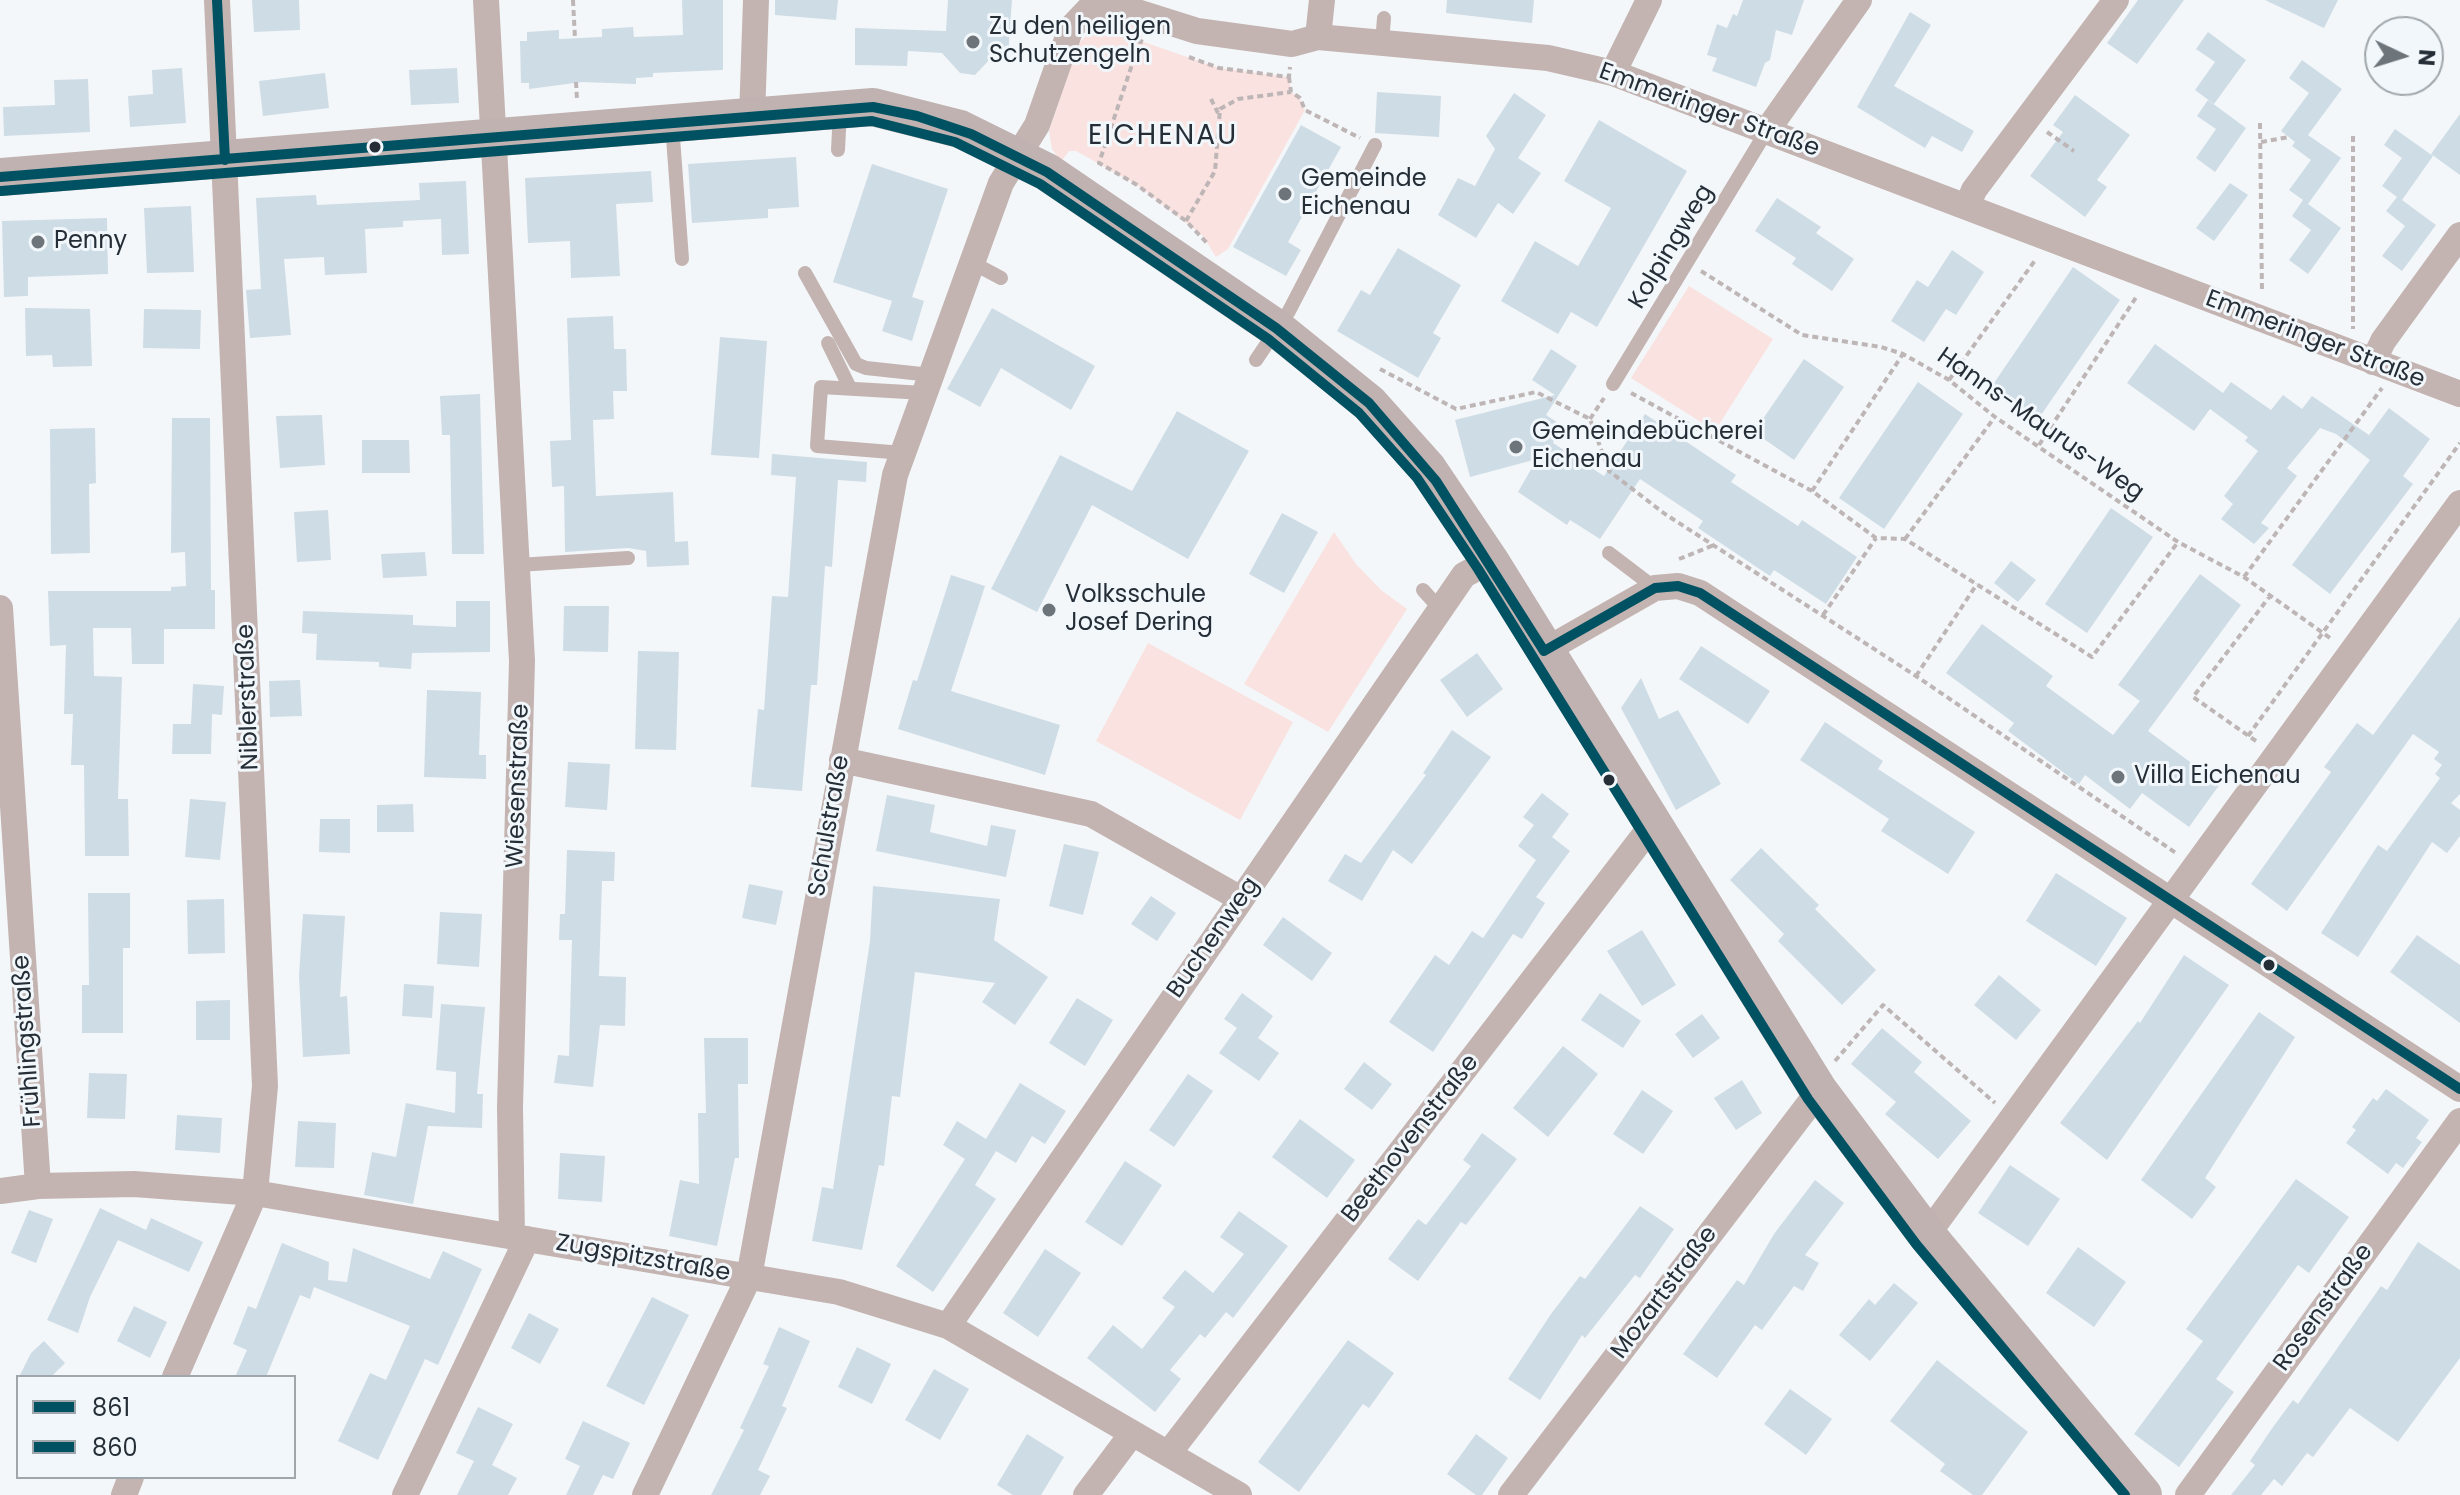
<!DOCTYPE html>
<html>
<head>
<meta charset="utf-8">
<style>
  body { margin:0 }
  #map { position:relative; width:2460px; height:1495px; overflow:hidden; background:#f4f7f9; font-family:Poppins,sans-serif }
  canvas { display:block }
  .legend { position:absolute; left:16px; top:1375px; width:280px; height:104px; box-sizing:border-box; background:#f2f7fb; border:2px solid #a0a7ac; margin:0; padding:10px 14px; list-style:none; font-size:24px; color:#252e36 }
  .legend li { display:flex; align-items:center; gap:16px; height:40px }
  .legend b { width:40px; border:2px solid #a0a7ac }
  .north { position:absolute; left:2364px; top:16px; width:80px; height:80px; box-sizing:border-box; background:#f2f7fb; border:2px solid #a0a7ac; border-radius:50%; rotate:94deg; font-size:22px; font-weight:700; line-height:32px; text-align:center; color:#252e36 }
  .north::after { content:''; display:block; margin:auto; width:28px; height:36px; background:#6d747a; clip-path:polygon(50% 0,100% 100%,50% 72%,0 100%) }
</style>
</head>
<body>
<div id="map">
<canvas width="2460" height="1495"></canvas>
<ul class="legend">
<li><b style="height:10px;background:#005262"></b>861</li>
<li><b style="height:10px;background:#005262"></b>860</li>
</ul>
<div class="north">N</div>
</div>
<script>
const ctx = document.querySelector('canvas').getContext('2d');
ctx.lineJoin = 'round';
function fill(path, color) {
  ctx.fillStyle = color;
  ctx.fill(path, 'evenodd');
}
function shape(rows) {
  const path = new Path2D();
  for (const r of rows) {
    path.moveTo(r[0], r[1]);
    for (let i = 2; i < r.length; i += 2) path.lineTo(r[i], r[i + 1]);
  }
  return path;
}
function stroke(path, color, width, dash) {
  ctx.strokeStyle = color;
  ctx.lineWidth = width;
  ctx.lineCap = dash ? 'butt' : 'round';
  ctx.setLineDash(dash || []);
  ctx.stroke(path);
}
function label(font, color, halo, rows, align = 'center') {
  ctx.font = font + ' Poppins,sans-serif';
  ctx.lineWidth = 6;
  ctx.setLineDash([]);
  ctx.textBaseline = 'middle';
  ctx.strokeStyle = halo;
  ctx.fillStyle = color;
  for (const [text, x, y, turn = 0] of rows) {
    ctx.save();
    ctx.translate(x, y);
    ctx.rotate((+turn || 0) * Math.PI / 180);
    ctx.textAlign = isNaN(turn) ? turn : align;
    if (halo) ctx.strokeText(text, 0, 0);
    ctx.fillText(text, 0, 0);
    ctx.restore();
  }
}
const green = shape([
  [1116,19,1146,26,1141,41,1219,68,1289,77,1291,92,1300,98,1305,110,1228,249,1216,257,1203,236,1137,185,1076,151,1069,151,1061,162,1052,149,1049,131,1078,45,1094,26],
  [1689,286,1773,339,1715,431,1631,378],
  [1334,532,1356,564,1381,590,1407,609,1328,732,1244,684],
  [1148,643,1293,722,1240,820,1096,741]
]);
const building = shape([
  [252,0,299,0,300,30,254,32],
  [682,0,723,0,723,70,653,73,653,77,636,78,636,84,582,82,529,89,529,83,521,83,520,41,527,41,527,32,559,30,559,39,602,37,602,29,633,27,634,37,683,35],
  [775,0,838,0,836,20,775,15],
  [948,0,1012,0,1008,56,994,55,975,75,960,73,942,53,908,51,907,66,855,65,855,28,946,31],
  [1447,0,1534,0,1532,23,1446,13],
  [1743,0,1804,0,1792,35,1776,30,1770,60,1765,63,1756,87,1712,71,1717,58,1707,55,1717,24,1727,28,1733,14,1737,16],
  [2138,0,2184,0,2137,64,2107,43],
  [2265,0,2338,0,2324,28],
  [1910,12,1931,25,1894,86,1974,131,1962,152,1932,136,1925,148,1857,107],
  [2208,32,2246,60,2214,104,2195,90,2215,62,2196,49],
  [2302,60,2342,89,2308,135,2341,158,2308,204,2341,228,2308,274,2289,260,2311,230,2292,216,2303,200,2289,190,2311,160,2292,146,2295,142,2281,131,2309,93,2289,78],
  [182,68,186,123,130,127,128,96,153,94,152,70],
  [457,68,459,103,411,105,409,70],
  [325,73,329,108,263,116,259,81],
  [88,79,90,132,4,136,3,107,55,105,54,80],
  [1377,92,1441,96,1439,137,1375,133],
  [1514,93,1546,115,1518,158,1541,173,1513,214,1498,203,1476,238,1438,215,1458,178,1475,186,1495,149,1486,136],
  [2075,95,2130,135,2097,180,2107,187,2085,217,2030,176,2063,132,2053,125],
  [2208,100,2246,128,2215,172,2196,158,2216,129,2197,116],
  [2460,114,2460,175,2431,154],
  [1599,120,1687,171,1597,327,1571,312,1558,334,1501,301,1535,241,1578,266,1611,208,1564,181],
  [1301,125,1341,147,1288,242,1301,250,1286,276,1233,247],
  [2395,129,2433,156,2402,200,2436,225,2402,271,2382,256,2405,226,2386,211,2397,197,2382,186,2402,158,2384,145],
  [796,157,799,207,768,209,768,218,692,223,688,164],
  [872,164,948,189,912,297,924,301,912,341,882,331,892,301,833,282],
  [651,171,653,202,616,204,620,276,571,278,570,241,528,243,525,178],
  [466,181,469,254,442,255,441,219,403,221,403,227,365,229,367,273,325,275,324,257,284,259,291,335,250,338,246,290,261,289,256,198,316,195,317,205,420,200,419,183],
  [2230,183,2248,195,2214,241,2196,228],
  [1777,198,1821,227,1816,233,1854,259,1832,291,1792,264,1796,258,1755,231],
  [191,206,194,272,147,273,144,208],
  [107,218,108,274,28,277,28,296,4,297,2,221],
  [1398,248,1461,285,1433,333,1441,338,1418,378,1337,331,1361,290,1370,295],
  [1952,250,1984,272,1956,315,1946,309,1924,342,1891,321,1917,280,1928,287],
  [2073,267,2120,300,2039,418,1992,386],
  [25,308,90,309,92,366,53,367,52,355,26,356],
  [992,308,1095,366,1071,410,1001,368,980,407,947,389],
  [144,309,201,310,200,349,143,348],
  [613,316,614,349,626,349,627,391,613,391,614,419,593,420,596,496,673,492,675,542,688,541,689,565,647,567,646,551,628,548,565,552,564,486,552,487,550,441,571,440,567,318],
  [720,337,767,341,759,458,711,455],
  [2155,344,2223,393,2231,382,2271,410,2283,395,2302,409,2312,396,2369,435,2389,408,2430,439,2403,476,2413,484,2330,594,2292,565,2370,460,2336,434,2320,428,2287,468,2297,476,2261,523,2269,528,2254,544,2221,519,2233,504,2224,496,2258,451,2245,441,2248,437,2210,409,2194,431,2127,383],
  [1551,349,1577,366,1546,415,1563,426,1553,443,1604,476,1645,414,1736,475,1731,482,1798,526,1802,520,1857,557,1826,604,1774,570,1770,576,1698,528,1703,521,1640,479,1600,539,1570,520,1567,525,1518,492,1537,459,1470,477,1455,420,1555,395,1532,380],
  [1804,359,1844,387,1794,460,1754,432],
  [1918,382,1963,414,1884,529,1839,498],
  [480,394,484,554,452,554,450,435,442,435,440,396],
  [1177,411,1249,451,1188,559,1092,505,1037,612,991,589,1060,455,1132,491],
  [322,415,325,465,280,468,276,416],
  [172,418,210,418,211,590,215,590,215,629,164,629,164,664,132,664,131,628,93,628,94,676,122,677,118,799,128,799,129,856,85,856,84,765,71,765,73,714,64,714,66,645,50,646,48,591,171,591,171,587,186,586,185,552,171,553],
  [95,428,96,483,89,484,90,553,51,554,50,429],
  [362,440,409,440,410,473,362,473],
  [772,454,867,462,866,482,838,480,832,567,825,566,817,685,811,685,802,791,751,787,758,709,764,710,772,596,788,597,796,477,771,475],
  [2111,508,2153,537,2087,633,2045,604],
  [328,510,331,560,297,562,294,512],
  [1282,513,1318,532,1284,593,1249,574],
  [425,552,427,576,383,578,381,554],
  [2011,561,2036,580,2018,602,1994,583],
  [2200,574,2241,605,2148,731,2220,784,2189,827,2142,793,2130,809,2085,775,2079,784,2008,731,2014,723,1946,673,1982,624,2053,676,2046,686,2113,735,2140,701,2118,685],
  [951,575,985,586,951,691,1060,725,1045,775,898,729,913,680,917,681],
  [456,601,490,601,490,652,412,653,411,669,379,667,379,662,316,660,317,634,302,633,303,611,413,615,413,625,456,627],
  [564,606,609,606,608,652,563,651],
  [2460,617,2460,794,2451,803,2460,810,2460,836,2447,853,2432,842,2358,957,2321,933,2378,845,2387,851,2440,778,2435,774,2442,765,2434,759,2439,752,2413,734,2287,911,2251,884,2331,772,2324,767,2357,723,2373,735],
  [1701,646,1770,691,1748,724,1679,679],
  [638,651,679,652,676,750,635,749],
  [1477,653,1503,689,1467,717,1440,680],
  [1641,678,1659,719,1678,710,1721,784,1676,810,1621,708],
  [300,680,302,716,270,717,269,681],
  [193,684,224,686,222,715,212,714,211,754,172,754,173,724,191,724],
  [427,690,481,692,479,755,486,755,486,779,424,777],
  [1825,722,1883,761,1878,769,1975,832,1948,874,1881,831,1889,819,1800,760],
  [1452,730,1491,757,1412,864,1393,850,1362,901,1328,881,1345,854,1361,863,1426,775,1423,773],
  [568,762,610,764,607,810,565,807],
  [1542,793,1569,814,1552,837,1570,851,1536,897,1545,903,1522,939,1513,934,1433,1052,1389,1022,1435,955,1449,965,1472,931,1483,938,1536,860,1518,846,1534,825,1523,817],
  [887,795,935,805,930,832,987,846,991,825,1016,830,1006,877,876,851],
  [190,799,226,802,220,860,185,857],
  [413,804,414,832,377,832,377,805],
  [320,819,350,819,350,853,319,852],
  [1064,844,1099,852,1083,915,1049,906],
  [1761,848,1819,905,1815,909,1876,970,1842,1005,1778,941,1784,934,1730,880],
  [567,850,615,852,614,881,602,881,599,976,626,977,625,1026,600,1025,593,1087,554,1083,558,1055,569,1056,572,940,559,940,560,914,565,914],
  [2056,873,2127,918,2096,966,2026,921],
  [749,884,783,891,776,925,742,918],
  [873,886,1000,899,994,940,1048,977,1015,1025,982,1002,995,983,915,972,900,1097,892,1096,884,1166,879,1165,862,1250,812,1241,822,1187,833,1189,870,941],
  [88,893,130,893,130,948,123,948,123,1033,82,1033,82,985,89,985],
  [1151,896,1176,913,1157,941,1131,924],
  [224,899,225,953,188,954,187,900],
  [440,912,482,914,479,967,437,964],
  [303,914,345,916,340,997,347,996,350,1054,303,1057,299,976],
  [1283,917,1332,953,1312,981,1263,945],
  [1642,930,1676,985,1642,1006,1607,951],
  [2417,935,2460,965,2460,1023,2390,972],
  [2184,955,2229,985,2107,1160,2060,1123,2138,1021,2140,1023],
  [1999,975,2041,1010,2016,1040,1974,1005],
  [404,984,434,986,432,1018,402,1016],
  [1242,993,1273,1016,1258,1038,1279,1053,1259,1081,1219,1053,1237,1028,1224,1019],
  [1600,993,1641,1021,1623,1048,1581,1020],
  [1077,998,1113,1020,1085,1066,1049,1043],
  [230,1000,230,1040,196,1040,196,1001],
  [441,1004,485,1007,477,1094,483,1094,482,1128,428,1126,413,1204,364,1195,372,1152,396,1157,406,1103,455,1113,456,1072,436,1070],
  [2259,1012,2295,1037,2205,1178,2216,1187,2192,1219,2141,1180],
  [1702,1014,1720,1038,1693,1058,1675,1034],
  [1882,1028,1922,1062,1914,1072,1971,1121,1938,1159,1885,1114,1896,1102,1851,1064],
  [704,1038,748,1038,748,1084,738,1084,739,1158,735,1158,717,1246,669,1236,680,1180,699,1184,698,1113,706,1113],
  [1563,1046,1598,1074,1548,1137,1513,1108],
  [1364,1062,1392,1084,1372,1110,1344,1089],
  [89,1073,127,1074,125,1119,87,1118],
  [1188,1074,1213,1091,1174,1147,1149,1130],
  [1742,1080,1762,1113,1736,1130,1714,1098],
  [1020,1083,1066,1111,1045,1144,1032,1136,1016,1163,996,1151,975,1185,996,1199,933,1292,896,1266,965,1159,943,1145,957,1121,986,1139],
  [2386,1089,2429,1120,2416,1138,2422,1142,2403,1168,2396,1163,2388,1174,2346,1143,2356,1130,2352,1127,2373,1098,2377,1101],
  [1642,1090,1673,1111,1643,1154,1613,1134],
  [177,1115,222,1118,220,1153,175,1150],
  [1300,1119,1355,1160,1327,1198,1272,1157],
  [298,1121,336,1123,334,1168,295,1167],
  [1482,1133,1517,1159,1466,1225,1461,1222,1418,1281,1388,1259,1418,1219,1426,1225,1471,1166,1463,1160],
  [560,1153,605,1156,602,1202,558,1199],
  [1125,1161,1162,1185,1122,1246,1085,1222],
  [2010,1165,2060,1199,2028,1246,1978,1213],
  [2296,1179,2349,1217,2309,1273,2298,1265,2216,1379,2234,1392,2179,1467,2134,1434,2203,1341,2186,1329],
  [1815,1180,1844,1203,1805,1255,1819,1263,1803,1291,1794,1286,1762,1330,1755,1325,1717,1378,1683,1354,1737,1280,1744,1285,1774,1234],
  [1640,1206,1674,1229,1640,1278,1635,1275,1585,1338,1582,1335,1540,1400,1508,1379,1551,1314,1580,1276,1585,1279],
  [100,1208,146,1230,151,1218,203,1242,189,1272,118,1240,90,1297,78,1333,47,1320],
  [29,1210,53,1219,36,1263,11,1253],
  [1239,1211,1288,1246,1233,1318,1226,1312,1205,1338,1200,1334,1170,1370,1181,1379,1155,1412,1087,1358,1113,1325,1142,1349,1175,1307,1162,1298,1185,1270,1213,1293,1244,1254,1220,1237],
  [2418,1242,2460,1270,2460,1358,2398,1442,2350,1408,2313,1457,2307,1453,2282,1486,2274,1479,2261,1495,2231,1495,2255,1465,2250,1461,2273,1427,2293,1400,2298,1404,2381,1286,2387,1290],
  [282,1243,329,1262,328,1280,347,1282,353,1248,430,1279,443,1251,482,1269,438,1365,425,1359,378,1460,338,1441,370,1373,386,1380,410,1326,314,1287,310,1299,300,1295,266,1377,235,1377,247,1350,233,1344,248,1306,256,1309],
  [2078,1247,2126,1282,2094,1327,2046,1293],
  [1045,1249,1081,1273,1038,1337,1003,1313],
  [1894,1283,1918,1303,1870,1361,1839,1335,1869,1299,1875,1305],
  [652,1297,689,1315,644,1405,606,1386],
  [134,1306,167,1322,150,1358,117,1341],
  [529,1313,559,1329,540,1364,511,1348],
  [779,1327,810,1341,782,1406,787,1408,758,1470,770,1476,760,1495,711,1495,744,1430,740,1428,769,1366,763,1364],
  [1348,1340,1394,1373,1369,1408,1363,1404,1299,1492,1258,1462],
  [44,1341,65,1363,51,1377,19,1377,31,1353],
  [857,1347,891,1364,872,1404,838,1387],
  [1937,1360,2028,1432,1982,1495,1973,1495,1940,1471,1945,1464,1890,1421],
  [934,1369,969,1389,940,1440,905,1420],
  [1790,1389,1832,1419,1806,1455,1764,1424],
  [478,1407,513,1424,492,1465,517,1478,508,1495,457,1495,474,1461,456,1453],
  [583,1421,630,1443,613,1479,603,1475,593,1495,566,1495,580,1466,565,1459],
  [1027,1434,1064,1457,1041,1495,1013,1495,997,1485],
  [1476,1434,1508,1458,1482,1495,1476,1495,1447,1474]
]);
const path = shape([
  [573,0,575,39],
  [1143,42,1140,41,1099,163,1137,185,1186,221,1207,243],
  [1189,57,1219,68,1289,77,1290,67],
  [1289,77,1291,92,1300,98,1305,110,1360,138],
  [576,82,577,100],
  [1211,99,1218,113],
  [2260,123,2262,293],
  [2047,132,2074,151],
  [2353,136,2353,329],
  [2261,142,2289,137],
  [1186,221,1215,171,1220,109,1238,99,1291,92],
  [1701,271,1802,335,1881,347,1903,354,1949,380,1995,417,2178,542,2244,577,2333,640],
  [1380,369,1456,409,1536,392,1590,419,1609,471,1665,514,1916,676,2176,853],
  [1949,380,2036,259],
  [1631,393,1812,491,1876,538,1905,539,2092,657,2178,542],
  [1590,419,1604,398],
  [2039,445,2137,296],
  [1812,491,1903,354],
  [1905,539,1994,418],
  [1679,559,1714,545],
  [2244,577,2382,388],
  [1823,615,1876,538],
  [1916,676,1977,584],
  [2248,736,2460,443],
  [2256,741,2193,697,2270,596],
  [1835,1061,1883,1005,1995,1103]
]);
const service = shape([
  [1382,43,1384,18],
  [672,124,682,259],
  [838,150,840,110],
  [971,262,1001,278],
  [805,273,856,364,866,368,931,375],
  [828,343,850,388],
  [1256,360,1289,311,1375,145],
  [1613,384,1766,132],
  [903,453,817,446,821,387,924,393],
  [1609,553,1655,588],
  [518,565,628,558],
  [1423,590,1441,610]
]);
const minor = shape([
  [486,0,522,661,510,1107,512,1237],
  [1318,37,1322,0],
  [1613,73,1649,0],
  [752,118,756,0],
  [1766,132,1859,0],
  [1967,207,1974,190,2116,0],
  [2373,362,2383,341,2460,235],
  [0,608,38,1186],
  [1544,651,1655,588,1678,586,1700,593,2460,1089],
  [842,760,1091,814,1241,899],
  [0,1191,38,1186,134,1184,255,1193,839,1292,948,1326,1239,1495],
  [1927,1235,2460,503],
  [948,1326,1464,575,1490,561],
  [175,1377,255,1193,265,1086,217,0],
  [1168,1454,1653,824],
  [124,1495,131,1477],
  [405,1495,527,1239],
  [645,1495,749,1277,895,475,1001,183,1037,125,1071,28,1090,8,1115,5,1197,31,1292,44,1318,37,1548,58,1613,73,2460,394],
  [1086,1495,1131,1435],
  [1511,1495,1819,1091],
  [2188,1495,2460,1121]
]);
const secondary = shape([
  [0,177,873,107,960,129,1047,172,1276,328,1369,403,1428,469,1490,561,1819,1091,1927,1235,2143,1495]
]);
const bus1 = shape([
  [217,0,225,160],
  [0,177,873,107,917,116,971,134,1047,172,1276,328,1369,403,1436,481,1544,651],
  [1544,651,1655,588,1678,586,1700,593,2460,1089]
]);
const bus2 = shape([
  [1,191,872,121,955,142,1040,184,1268,339,1359,413,1417,478,1478,569,1808,1099,1916,1244,2125,1495]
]);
const markers = [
  [973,42,8,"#6d747a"],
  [375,147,7,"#252e36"],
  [1285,194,8,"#6d747a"],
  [38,242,8,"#6d747a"],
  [1516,447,8,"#6d747a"],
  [1049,610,8,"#6d747a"],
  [2118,777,8,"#6d747a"],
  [1609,780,7,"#252e36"],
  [2269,965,7,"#252e36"]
];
const poiNames = [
  ["Zu den heiligen",989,28],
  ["Schutzengeln",989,56],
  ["Gemeinde",1301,180],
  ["Eichenau",1301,208],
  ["Penny",54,242],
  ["Gemeindebücherei",1532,433],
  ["Eichenau",1532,461],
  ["Volksschule",1065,596],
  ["Josef Dering",1065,624],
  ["Villa Eichenau",2134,777]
];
const streetNames = [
  ["Emmeringer Straße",1709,111,20],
  ["Kolpingweg",1672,247,-59],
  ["Emmeringer Straße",2315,340,21],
  ["Hanns-Maurus-Weg",2040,425,35],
  ["Niblerstraße",249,697,-92],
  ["Wiesenstraße",519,786,-88],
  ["Schulstraße",830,826,-80],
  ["Buchenweg",1214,938,-55],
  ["Frühlingstraße",28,1041,-94],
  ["Beethovenstraße",1411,1139,-52],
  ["Zugspitzstraße",643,1259,10],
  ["Mozartstraße",1665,1293,-53],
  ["Rosenstraße",2324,1308,-54]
];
const quarterNames = [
  ["EICHENAU",1163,137]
];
fill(green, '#f9e2e0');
fill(building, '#cedce6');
stroke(path, '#beb6b6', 4, [6, 4]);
stroke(service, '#c3b4b2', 14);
stroke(minor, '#c3b4b2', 26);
stroke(secondary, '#c1b2b2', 38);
stroke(bus1, '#005262', 10);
stroke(bus2, '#005262', 10);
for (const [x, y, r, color] of markers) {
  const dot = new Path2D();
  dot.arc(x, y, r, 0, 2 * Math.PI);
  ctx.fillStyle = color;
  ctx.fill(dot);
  stroke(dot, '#f2f7fb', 3);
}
label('24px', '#252e36', '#f2f7fb', poiNames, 'left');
label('24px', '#252e36', '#f2f7fb', streetNames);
ctx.letterSpacing = '2px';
label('28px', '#252e36', '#f2f7fb', quarterNames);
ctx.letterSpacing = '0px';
</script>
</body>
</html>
